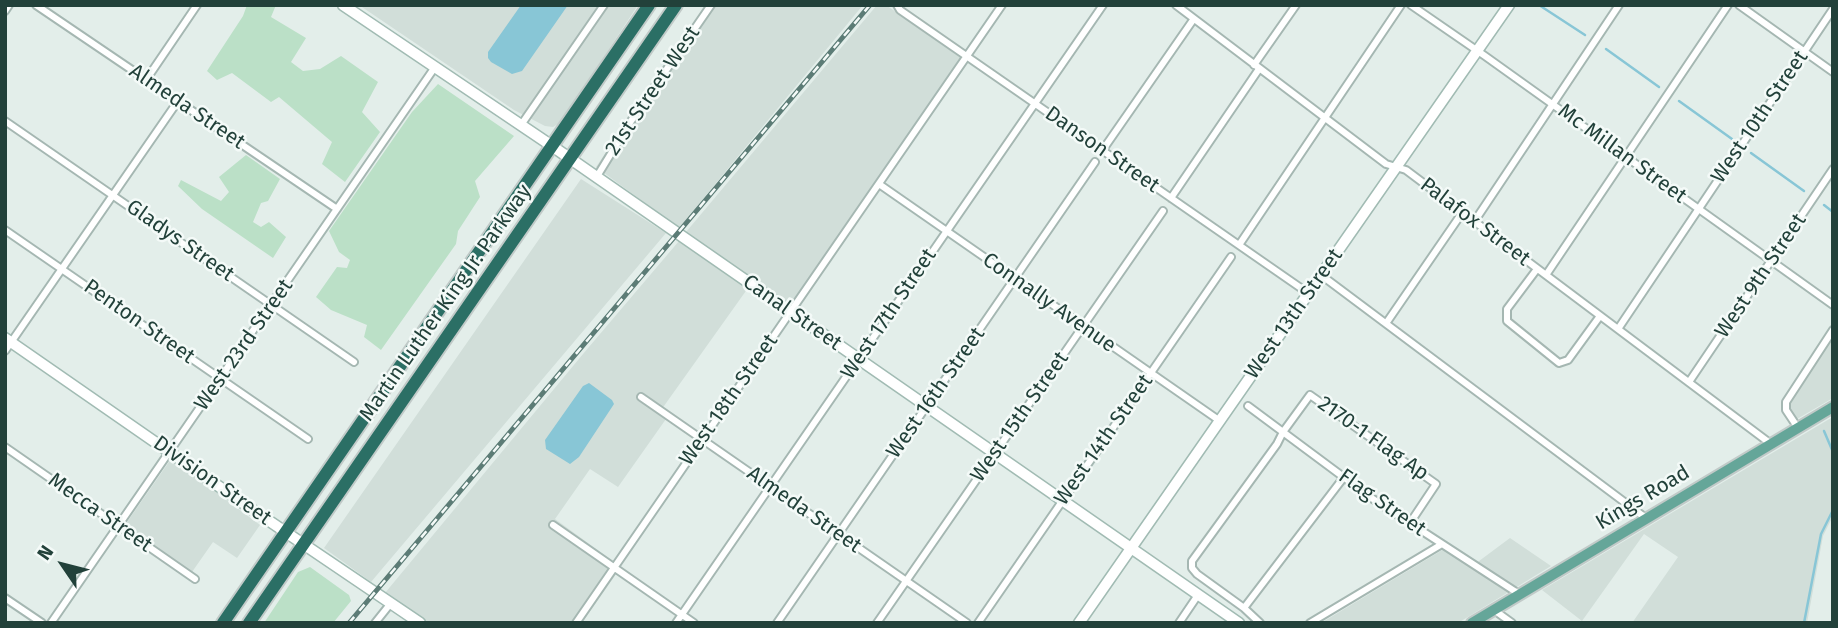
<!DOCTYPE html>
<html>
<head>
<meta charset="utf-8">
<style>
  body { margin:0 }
  #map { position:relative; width:1838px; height:628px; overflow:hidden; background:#e3eeea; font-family:"Fira Sans",sans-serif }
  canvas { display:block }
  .frame { position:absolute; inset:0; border:7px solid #22413a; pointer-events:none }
  .north { position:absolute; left:28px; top:530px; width:70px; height:70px; -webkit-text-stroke:5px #f4faf8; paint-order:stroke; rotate:305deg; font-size:19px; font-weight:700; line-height:28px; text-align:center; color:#22413a }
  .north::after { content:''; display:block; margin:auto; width:24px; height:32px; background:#22413a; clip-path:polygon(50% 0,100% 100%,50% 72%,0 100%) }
</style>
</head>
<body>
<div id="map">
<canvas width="1838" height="628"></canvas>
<div class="frame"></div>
<div class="north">N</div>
</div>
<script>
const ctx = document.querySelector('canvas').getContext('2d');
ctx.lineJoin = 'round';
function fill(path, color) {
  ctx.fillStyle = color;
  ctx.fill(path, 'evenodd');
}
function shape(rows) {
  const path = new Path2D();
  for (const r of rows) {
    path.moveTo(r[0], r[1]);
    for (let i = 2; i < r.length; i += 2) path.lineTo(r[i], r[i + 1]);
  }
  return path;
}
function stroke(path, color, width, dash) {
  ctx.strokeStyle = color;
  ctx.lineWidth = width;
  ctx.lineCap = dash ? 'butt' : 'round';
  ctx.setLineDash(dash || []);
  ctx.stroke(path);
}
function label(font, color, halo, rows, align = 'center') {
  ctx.font = font + ' "Fira Sans",sans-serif';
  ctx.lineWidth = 5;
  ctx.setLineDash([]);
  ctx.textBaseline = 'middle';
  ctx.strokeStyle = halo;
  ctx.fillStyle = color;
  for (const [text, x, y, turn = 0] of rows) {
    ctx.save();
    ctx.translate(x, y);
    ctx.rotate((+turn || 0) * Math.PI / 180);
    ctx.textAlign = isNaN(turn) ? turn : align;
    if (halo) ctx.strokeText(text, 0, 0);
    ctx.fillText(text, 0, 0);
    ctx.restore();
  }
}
const built = shape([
  [359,5,638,5,561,122,553,127,545,126,514,110],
  [706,5,863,5,679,228,596,167],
  [877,5,886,5,961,58,790,305,686,232],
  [581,179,666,233,371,582,324,548],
  [679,241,748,288,659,413,666,419,618,487,590,469,555,519,621,567,582,623,429,623,385,593,583,354],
  [1833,337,1833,398,1797,419,1791,410,1790,399],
  [1831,418,1833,425,1833,516,1823,536,1807,623,1632,623,1678,557,1644,534,1582,621,1542,590],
  [171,459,260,525,237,558,213,542,192,572,125,525],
  [1510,538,1551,566,1458,623,1321,623,1444,549,1471,567]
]);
const green = shape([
  [247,5,276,5,271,17,306,38,291,62,303,71,320,69,341,56,378,82,362,112,380,132,345,182,322,164,332,142,279,97,271,102,232,73,217,80,207,71,243,16],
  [438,84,514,136,475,181,480,197,458,231,456,244,381,350,364,337,367,325,331,310,316,297,337,267,347,268,350,260,339,252,329,231,412,112],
  [246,155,280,179,268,201,261,203,253,222,261,227,269,222,286,237,273,258,202,209,178,186,181,180,221,201,229,192,219,177],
  [310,567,349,595,351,601,333,623,264,623,298,572]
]);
const water = shape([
  [521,5,568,5,522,71,512,74,491,62,488,58,488,52],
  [589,383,612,400,614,404,579,457,570,464,546,449,545,440,583,386]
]);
const stream = shape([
  [1539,5,1585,35],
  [1606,49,1659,87],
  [1679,101,1732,139],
  [1751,153,1804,191],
  [1824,205,1833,212],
  [1824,431,1833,452],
  [1804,623,1821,534,1833,510]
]);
const street = shape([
  [36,5,337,209],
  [897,5,900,10,1308,293],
  [1176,5,1386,164,1406,170,1771,444],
  [1411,5,1485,56,1833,305],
  [1739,5,1833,72],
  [5,11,9,5],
  [1254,65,1296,5],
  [146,80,197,5],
  [5,121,354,362],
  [521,125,604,5],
  [1102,151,1193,20],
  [596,178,631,121,711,5],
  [879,184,1220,421],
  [1171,198,1259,69],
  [1474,222,1619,5],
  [5,230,308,439],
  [1239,245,1401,5],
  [1537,269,1507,309,1507,321,1559,363,1568,360,1600,316],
  [1321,275,1647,519],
  [1546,275,1728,5],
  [1387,322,1462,213],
  [1618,329,1833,9],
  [5,351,178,101],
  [1689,382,1833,169],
  [641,397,967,623],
  [1248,406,1373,499,1519,594],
  [1798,428,1786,410,1786,402,1833,330],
  [5,447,195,579],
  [1344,477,1244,608,1197,574,1192,568,1192,561,1277,444,1283,432,1310,395,1436,484,1410,523],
  [553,525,694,623],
  [5,598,42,623],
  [1244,608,1260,623],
  [1494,610,1512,623],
  [51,623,435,67],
  [375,623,391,603],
  [576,623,1002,5],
  [676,623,1103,5],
  [777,623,1095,162],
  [877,623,1163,211],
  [978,623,1231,257],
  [1179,623,1198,595],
  [1310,623,1442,544]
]);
const secondary = shape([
  [343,5,552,146,1239,623],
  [5,338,250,508,420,623],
  [1079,623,1509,5]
]);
const primary = shape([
  [1472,623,1833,407]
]);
const highway = shape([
  [223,623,649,5],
  [249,623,676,5]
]);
const rail = shape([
  [349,623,870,5]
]);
const streetNames = [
  ["21st Street West",653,91,-56],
  ["Almeda Street",187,107,34],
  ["West 10th Street",1760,117,-56],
  ["Danson Street",1102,150,35],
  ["Mc Millan Street",1622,154,36],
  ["Palafox Street",1475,222,37],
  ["Gladys Street",180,241,35],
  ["West 9th Street",1761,276,-56],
  ["Martin Luther King Jr. Parkway",446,303,-55],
  ["Connally Avenue",1049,303,35],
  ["Canal Street",792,313,35],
  ["West 17th Street",889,314,-56],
  ["West 13th Street",1294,314,-55],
  ["Penton Street",139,322,35],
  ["West 23rd Street",244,345,-55],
  ["West 16th Street",936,393,-55],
  ["West 18th Street",729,400,-55],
  ["West 15th Street",1020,417,-55],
  ["2170-1 Flag Ap",1373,439,35],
  ["West 14th Street",1104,440,-55],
  ["Division Street",212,481,35],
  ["Kings Road",1643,498,-31],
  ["Flag Street",1382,503,35],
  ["Almeda Street",804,510,35],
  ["Mecca Street",100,513,35]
];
fill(built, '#d1ded9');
fill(green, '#bbe0c7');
fill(water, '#88c6d6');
stroke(stream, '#88c6d6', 2.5);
stroke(street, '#a5b7b2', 10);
stroke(secondary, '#a1bbb3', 13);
stroke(primary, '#c1cac8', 14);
stroke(highway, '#c1cac8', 16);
stroke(street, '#fff', 6);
stroke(secondary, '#fff', 10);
stroke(primary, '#65a699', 10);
stroke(highway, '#2b6f65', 12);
stroke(rail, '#5c7c76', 5);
stroke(rail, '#f4faf8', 2.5, [8]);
label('21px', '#22413a', '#f4faf8', streetNames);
</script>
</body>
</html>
